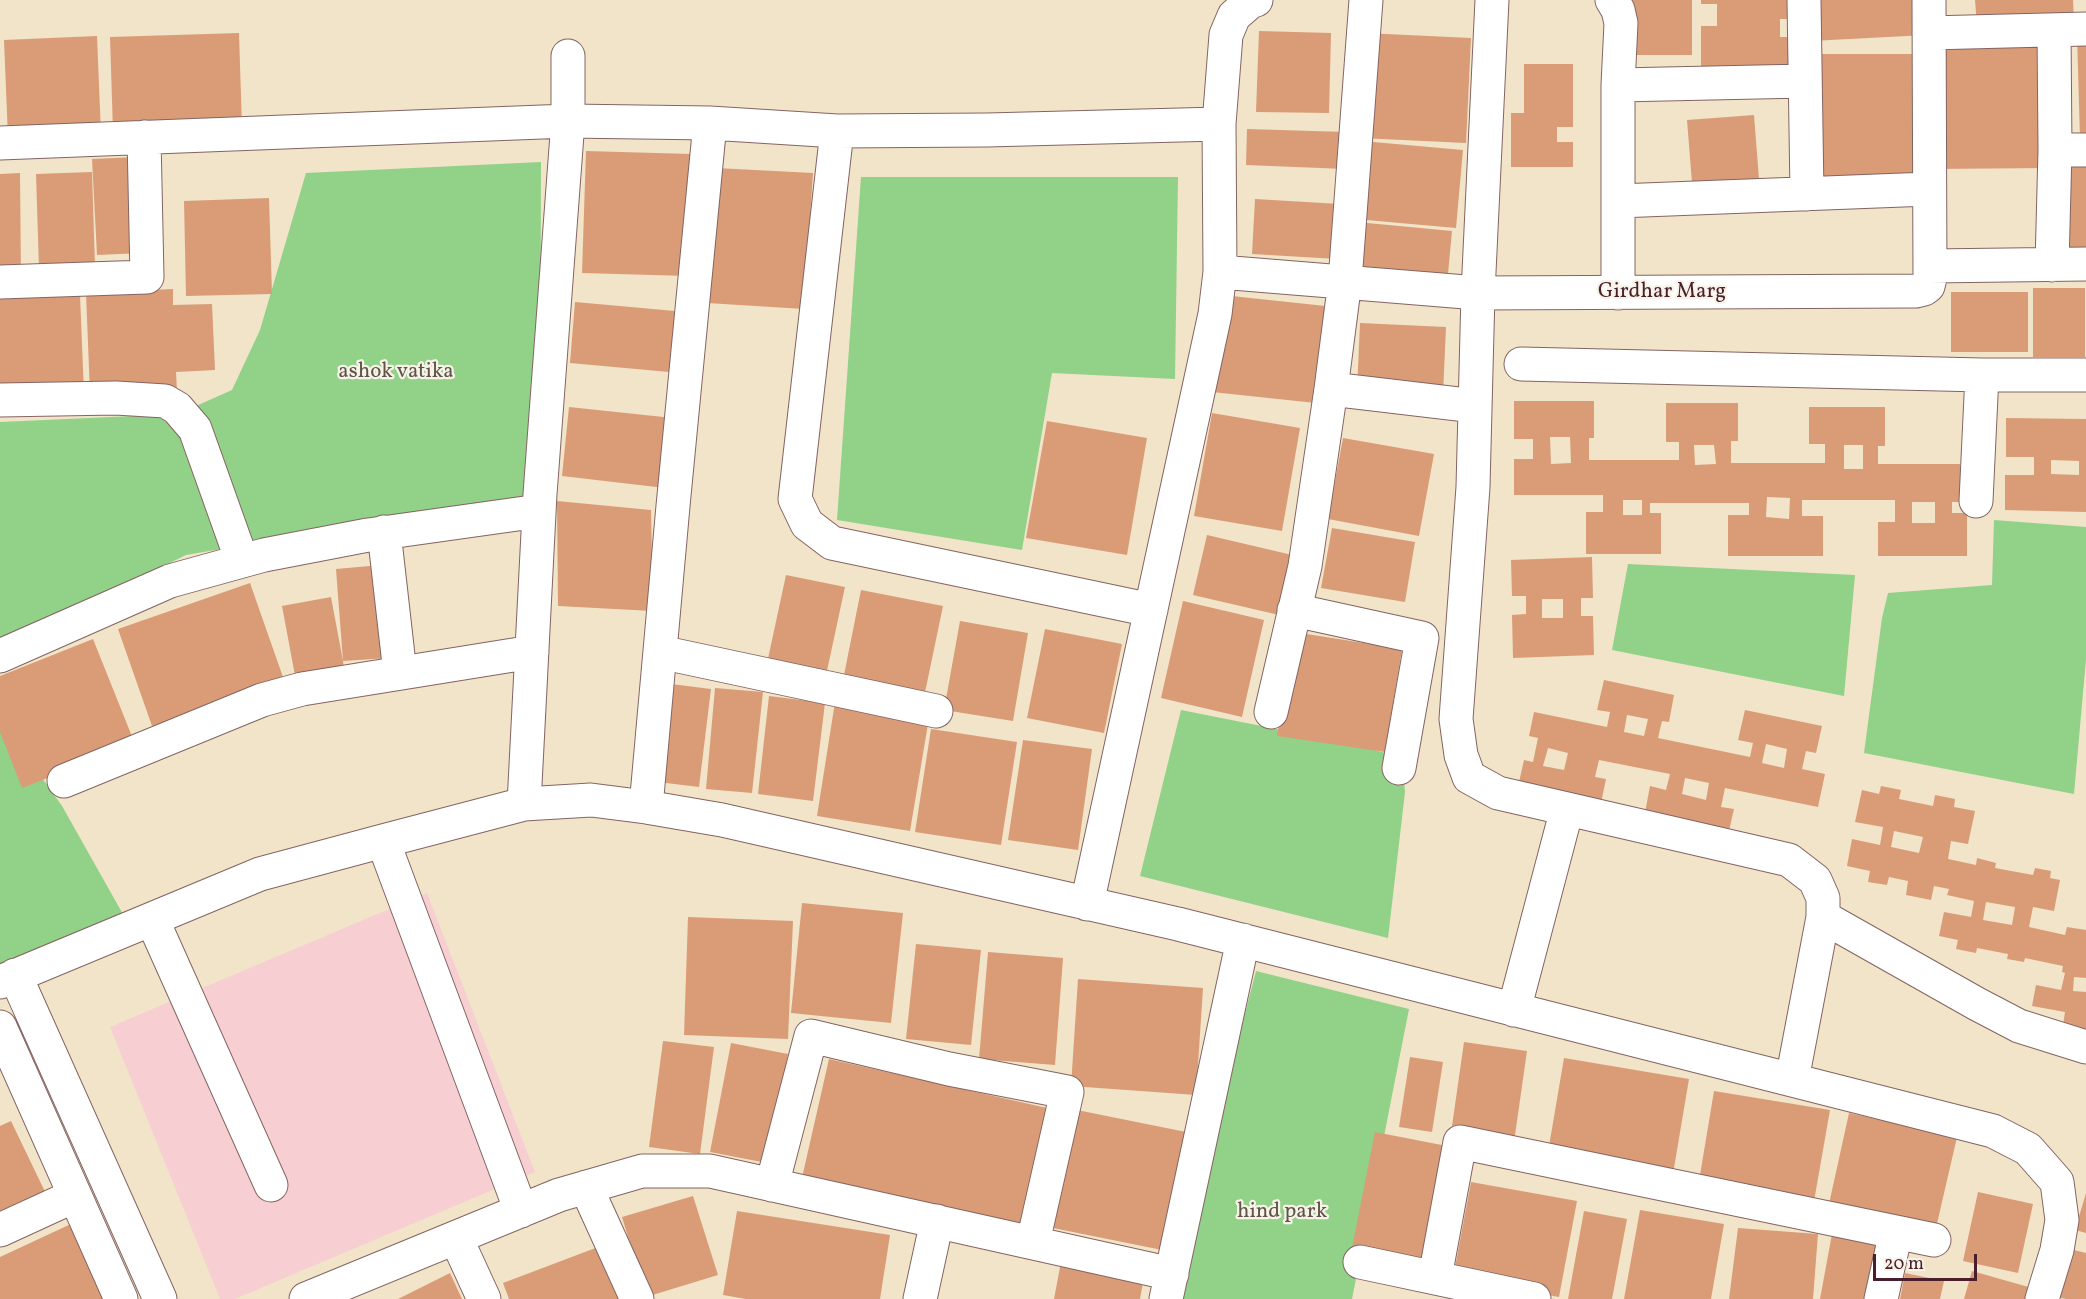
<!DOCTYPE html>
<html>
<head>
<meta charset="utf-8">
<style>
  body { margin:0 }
  #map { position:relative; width:2086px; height:1299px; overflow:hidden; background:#f1e4c9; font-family:Vollkorn,serif }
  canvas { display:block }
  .scale { position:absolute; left:1873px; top:1254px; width:104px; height:27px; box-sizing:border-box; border:3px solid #4a1f2b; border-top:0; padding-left:8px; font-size:18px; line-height:21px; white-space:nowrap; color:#4a1f2b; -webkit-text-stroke:4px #f7f3e8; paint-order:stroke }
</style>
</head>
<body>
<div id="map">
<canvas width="2086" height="1299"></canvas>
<div class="scale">20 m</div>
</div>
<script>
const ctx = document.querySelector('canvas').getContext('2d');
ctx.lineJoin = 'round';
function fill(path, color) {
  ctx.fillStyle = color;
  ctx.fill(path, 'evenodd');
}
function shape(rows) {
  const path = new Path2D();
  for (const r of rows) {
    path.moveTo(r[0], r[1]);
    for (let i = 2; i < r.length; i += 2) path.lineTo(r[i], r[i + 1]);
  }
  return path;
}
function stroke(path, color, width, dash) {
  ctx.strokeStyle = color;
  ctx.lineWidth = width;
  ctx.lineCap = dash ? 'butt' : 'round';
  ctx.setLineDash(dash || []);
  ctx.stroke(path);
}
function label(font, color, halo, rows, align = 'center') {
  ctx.font = font + ' Vollkorn,serif';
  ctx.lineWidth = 4.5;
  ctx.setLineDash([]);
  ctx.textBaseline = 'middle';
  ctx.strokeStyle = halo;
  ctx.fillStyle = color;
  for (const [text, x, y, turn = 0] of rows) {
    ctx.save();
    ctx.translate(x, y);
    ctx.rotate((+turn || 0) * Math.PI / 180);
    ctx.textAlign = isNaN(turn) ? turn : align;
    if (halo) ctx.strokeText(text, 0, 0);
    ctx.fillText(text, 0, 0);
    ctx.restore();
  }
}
const built = shape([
  [427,893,535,1172,235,1299,220,1299,110,1027]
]);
const green = shape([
  [541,162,540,494,186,555,0,645,0,422,178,414,232,390,260,330,306,173],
  [861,177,1178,177,1175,379,1052,373,1022,550,837,520],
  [1994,520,2086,527,2086,659,2074,794,1864,753,1882,618,1888,593,1992,585],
  [1628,564,1855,575,1844,696,1612,650],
  [1181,710,1342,742,1402,757,1405,792,1388,938,1140,876],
  [0,719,62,806,124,916,0,966],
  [1256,971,1409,1009,1352,1299,1171,1299]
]);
const building = shape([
  [1628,0,1692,0,1692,55,1628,55],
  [1701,0,1799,0,1799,19,1780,19,1780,37,1799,37,1799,71,1701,71,1701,26,1717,26,1717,4,1701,4],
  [1809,0,1925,0,1926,35,1811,41],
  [1975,0,2073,0,2074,20,1977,26],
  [1259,31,1331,33,1329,113,1256,112],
  [239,33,242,128,113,132,110,37],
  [1365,33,1471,38,1466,143,1360,138],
  [2077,34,2086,34,2086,139,2080,139],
  [97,36,101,134,8,138,4,40],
  [2050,42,2051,168,1932,169,1932,44],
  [1817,54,1921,54,1921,182,1817,182],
  [1524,64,1573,64,1573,127,1557,127,1557,142,1573,142,1573,167,1511,167,1511,113,1524,113],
  [1754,115,1759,179,1692,183,1687,120],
  [1247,129,1346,132,1345,169,1246,165],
  [1362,141,1463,150,1456,228,1355,219],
  [586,151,691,154,688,276,582,273],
  [2066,153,2086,153,2086,258,2069,258],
  [137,157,142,253,97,255,92,159],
  [716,168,813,173,804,309,707,303],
  [92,172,95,266,39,269,36,174],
  [20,173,21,280,0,280,0,174],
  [269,198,272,294,186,296,184,201],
  [1255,199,1340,204,1337,259,1252,254],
  [1357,222,1452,231,1448,274,1353,266],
  [2033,288,2085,288,2085,357,2033,357],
  [173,289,173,305,212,304,215,370,176,372,177,391,90,394,86,293],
  [1951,292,2028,292,2028,352,1951,352],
  [80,295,84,393,0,397,0,298],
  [1222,295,1335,307,1325,404,1212,392],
  [575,302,675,311,669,372,570,363],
  [1360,323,1446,327,1443,394,1357,391],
  [1514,401,1594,401,1594,438,1589,438,1589,460,1679,460,1679,442,1666,442,1666,403,1738,403,1738,441,1731,441,1731,463,1825,463,1825,444,1809,444,1809,407,1885,407,1885,446,1878,446,1878,464,1960,464,1960,502,1952,502,1952,513,1967,513,1967,556,1878,556,1878,522,1895,522,1895,500,1802,500,1802,516,1823,516,1823,556,1728,556,1728,515,1749,515,1749,503,1650,503,1650,513,1661,513,1661,554,1586,554,1586,512,1603,512,1603,495,1514,495,1514,459,1533,459,1533,439,1514,439],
  [1550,437,1570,437,1571,463,1551,464],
  [1694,445,1714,445,1716,464,1695,465],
  [1844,445,1863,445,1863,469,1844,469],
  [1767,497,1790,498,1789,519,1766,517],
  [1623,500,1642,500,1642,515,1623,515],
  [1912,502,1935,502,1935,523,1912,523],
  [569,407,673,418,665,488,562,476],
  [1212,413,1300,428,1282,531,1194,516],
  [2006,418,2086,419,2086,512,2005,510,2005,475,2034,475,2034,457,2006,457],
  [2051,460,2079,461,2079,475,2051,474],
  [1047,421,1147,438,1127,555,1026,538],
  [1343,438,1434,454,1419,536,1328,519],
  [557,501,651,510,653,611,558,606],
  [1332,528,1415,542,1405,602,1321,588],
  [1207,535,1305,558,1292,618,1193,595],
  [1592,557,1593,598,1581,598,1581,616,1593,616,1594,655,1513,658,1512,615,1526,614,1526,596,1512,596,1511,560],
  [1542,599,1563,599,1563,618,1542,618],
  [381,565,388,658,343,661,336,569],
  [786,575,845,587,825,680,766,668],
  [250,583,284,680,152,726,118,629],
  [861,590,943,606,923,702,842,685],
  [331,597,345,672,296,681,282,606],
  [1183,601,1264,620,1242,717,1161,698],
  [960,621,1028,633,1013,721,944,710],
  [1045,629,1122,644,1104,733,1027,718],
  [1294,632,1402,649,1385,752,1277,736],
  [93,639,135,744,22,788,0,732,0,676],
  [1604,680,1674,695,1669,722,1662,721,1658,738,1750,757,1753,743,1738,740,1745,710,1822,726,1816,753,1806,751,1802,769,1825,774,1818,807,1725,788,1721,807,1734,809,1728,835,1644,818,1650,786,1666,790,1670,774,1599,760,1595,777,1606,779,1600,808,1517,791,1524,760,1533,762,1538,738,1529,736,1534,712,1607,727,1610,712,1597,710],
  [1627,715,1648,719,1644,736,1624,732],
  [1766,744,1787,749,1784,768,1762,763],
  [1548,748,1568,753,1564,770,1543,766],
  [1685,778,1709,783,1706,800,1682,794],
  [671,684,711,689,699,787,658,782],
  [715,688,763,692,752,793,706,789],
  [769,696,825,703,813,801,758,794],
  [835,702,929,718,910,831,817,816],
  [931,729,1017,742,1001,845,915,832],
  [1023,740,1092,749,1078,850,1008,840],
  [1881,786,1901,790,1899,799,1933,806,1935,795,1955,799,1954,807,1975,811,1968,844,1951,841,1948,859,1976,865,1977,858,1996,863,1995,868,2033,875,2035,868,2051,871,2050,878,2060,880,2054,911,2033,907,2029,927,2065,935,2067,927,2086,930,2086,978,2074,977,2073,991,2086,992,2086,1030,2063,1025,2065,1012,2032,1006,2036,985,2061,990,2065,973,2062,972,2063,966,2025,958,2024,962,2007,959,2008,954,1977,948,1976,953,1956,949,1958,940,1939,936,1944,912,1971,917,1974,901,1947,895,1949,889,1934,886,1931,900,1906,895,1908,881,1889,877,1887,885,1868,882,1870,871,1847,866,1852,839,1880,845,1883,827,1855,822,1862,790,1879,794],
  [1894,831,1923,837,1919,853,1891,847],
  [1986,902,2015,907,2012,925,1983,920],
  [802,903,903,913,891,1023,791,1013],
  [688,917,793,921,788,1039,684,1035],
  [916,944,981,950,971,1045,906,1039],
  [988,952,1063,958,1055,1065,979,1059],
  [1078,979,1203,988,1196,1095,1071,1086],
  [663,1041,714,1047,700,1154,649,1147],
  [1464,1042,1527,1051,1514,1142,1451,1133],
  [731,1043,788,1054,767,1163,710,1152],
  [1410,1057,1443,1062,1432,1132,1399,1127],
  [1564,1058,1689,1079,1673,1174,1548,1152],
  [829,1059,1056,1110,1029,1232,801,1182],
  [1714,1091,1830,1110,1813,1207,1698,1187],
  [1077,1110,1191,1133,1167,1251,1053,1228],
  [1849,1113,1957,1137,1936,1228,1829,1204],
  [11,1121,49,1200,0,1223,0,1126],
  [1375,1132,1447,1146,1424,1262,1352,1248],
  [1471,1182,1577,1201,1559,1297,1453,1278],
  [1978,1192,2033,1204,2018,1273,1963,1261],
  [2086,1193,2086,1233,2075,1230],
  [693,1196,718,1275,646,1297,622,1217],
  [1640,1210,1724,1224,1711,1299,1624,1299],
  [737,1211,890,1235,880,1299,746,1299,723,1295],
  [1584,1211,1627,1219,1612,1299,1568,1299],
  [73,1223,109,1299,0,1299,0,1257],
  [1738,1228,1818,1234,1813,1299,1729,1299],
  [1832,1234,1885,1244,1875,1299,1820,1299],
  [606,1244,628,1299,509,1299,503,1283],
  [2070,1249,2086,1253,2086,1299,2066,1299,2057,1297],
  [1061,1262,1144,1277,1140,1299,1054,1299],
  [1972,1271,2032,1288,2029,1299,1964,1299],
  [450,1273,462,1299,398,1299],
  [1905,1273,1944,1281,1940,1299,1900,1299]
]);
const minor = shape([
  [1492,0,1478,293,1473,487,1456,719,1461,755,1469,777,1498,793,1789,860,1815,880,1823,898,1823,917,1792,1080],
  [1612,0,1618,10,1621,23,1618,85,1618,293],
  [1804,0,1807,194],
  [1929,33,2086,29],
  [1618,85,1805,81],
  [837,131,795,499,807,524,832,543,1151,610],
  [0,143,568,121,710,123,837,131,987,130,1219,124],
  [2055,150,2086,150],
  [1618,201,1929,189],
  [2052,265,2055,150,2054,30],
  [1930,266,2086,264],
  [1220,272,1478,293,1916,291,1924,289,1928,286,1930,278,1929,0],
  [0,282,147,277,144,137],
  [1521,364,1982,375,2086,375],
  [1331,389,1475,406],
  [0,400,116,398,165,401,177,408,195,429,242,561],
  [1976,501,1982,375],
  [384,532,400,673],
  [1294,610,1422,638,1399,768],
  [660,652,936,711],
  [0,656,170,581,264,555,368,535,539,511],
  [1271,712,1305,566,1331,389,1345,281,1366,0],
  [64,781,262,700,302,689,532,652],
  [524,804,540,494,568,121,568,56],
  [646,807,673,506,710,123],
  [383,841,521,1211],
  [1087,904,1215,314,1220,272,1219,124,1226,35,1234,16,1250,2,1256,0],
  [1823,917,1977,1004,2019,1026,2086,1047],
  [152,919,271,1185],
  [15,975,160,1299],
  [0,982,260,874,383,841,524,804,591,800,646,807,722,820,1178,924,1993,1131,2028,1149,2057,1182,2062,1220,2057,1250,2042,1299],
  [1514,1010,1567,809],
  [0,1027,121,1299],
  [772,1185,811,1036,949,1069,1067,1092,1033,1242],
  [586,1187,637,1299],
  [0,1230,74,1196],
  [456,1238,484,1299],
  [1360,1262,1534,1299],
  [1435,1277,1460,1142,1934,1240],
  [306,1299,559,1195,642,1171,710,1171,1172,1274],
  [920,1299,937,1221],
  [1166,1299,1243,940],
  [1881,1299,1896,1232]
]);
const streetNames = [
  ["Girdhar Marg",1662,293]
];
const parkNames = [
  ["ashok vatika",396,373],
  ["hind park",1282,1213]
];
fill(built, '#f7cfd2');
fill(green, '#91d188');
fill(building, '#da9c77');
stroke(minor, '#846462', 35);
stroke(minor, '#fff', 33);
label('21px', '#4a1f2b', '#f7f3e8', streetNames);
label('21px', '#5f5447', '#f7f3e8', parkNames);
</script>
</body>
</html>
